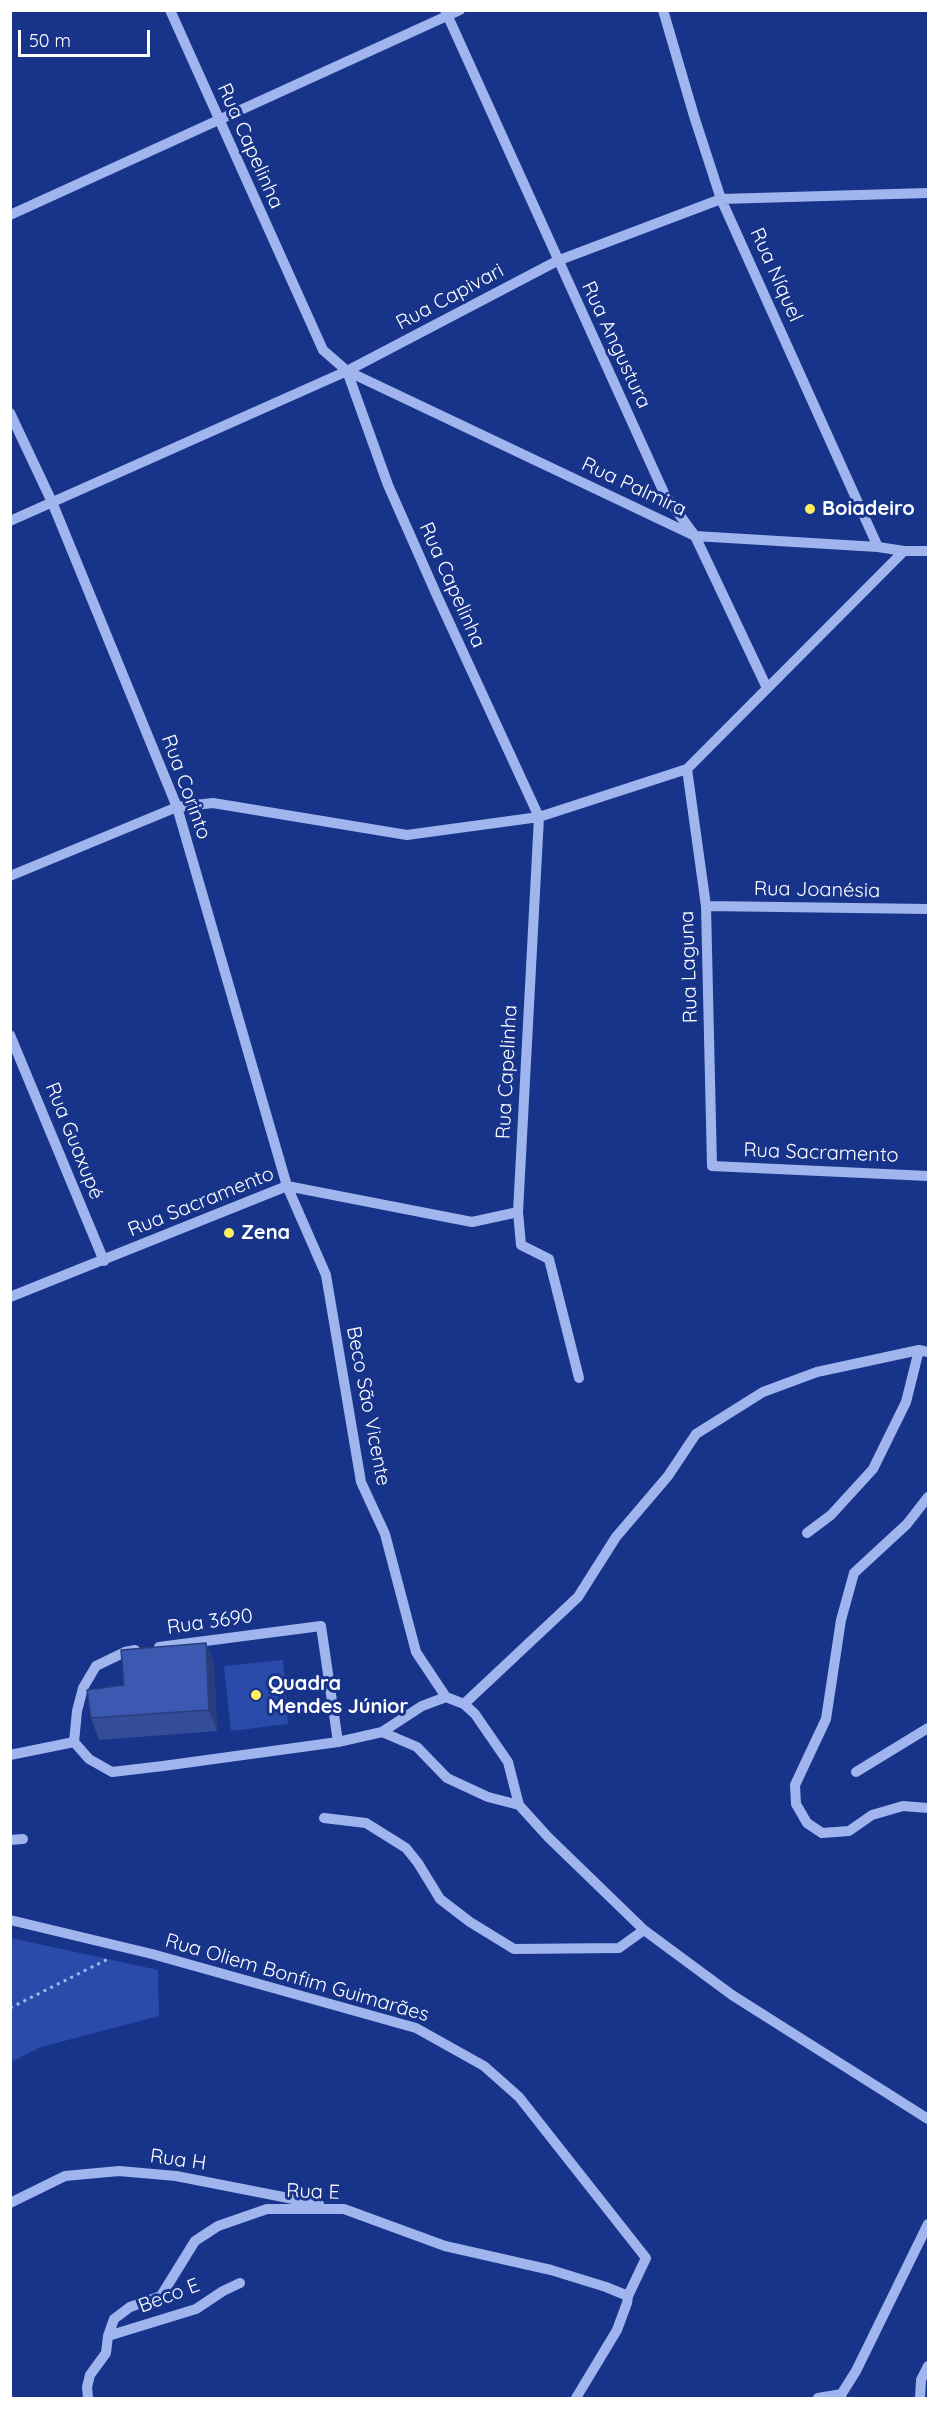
<!DOCTYPE html>
<html>
<head>
<meta charset="utf-8">
<style>
  body { margin:0 }
  #map { position:relative; width:939px; height:2409px; overflow:hidden; background:#17348a; font-family:Quicksand,sans-serif }
  canvas { display:block }
  .frame { position:absolute; inset:0; border:12px solid #fff; pointer-events:none }
  .scale { position:absolute; left:18px; top:30px; width:132px; height:27px; box-sizing:border-box; border:3px solid #fff; border-top:0; padding-left:8px; font-size:18px; line-height:21px; white-space:nowrap; color:#fff; -webkit-text-stroke:4px #17348a; paint-order:stroke }
</style>
</head>
<body>
<div id="map">
<canvas width="939" height="2409"></canvas>
<div class="frame"></div>
<div class="scale">50 m</div>
</div>
<script>
const ctx = document.querySelector('canvas').getContext('2d');
ctx.lineJoin = 'round';
function fill(path, color) {
  ctx.fillStyle = color;
  ctx.fill(path, 'evenodd');
}
function shape(rows) {
  const path = new Path2D();
  for (const r of rows) {
    path.moveTo(r[0], r[1]);
    for (let i = 2; i < r.length; i += 2) path.lineTo(r[i], r[i + 1]);
  }
  return path;
}
function stroke(path, color, width, dash) {
  ctx.strokeStyle = color;
  ctx.lineWidth = width;
  ctx.lineCap = dash ? 'butt' : 'round';
  ctx.setLineDash(dash || []);
  ctx.stroke(path);
}
function label(font, color, halo, rows, align = 'center') {
  ctx.font = font + ' Quicksand,sans-serif';
  ctx.lineWidth = 6;
  ctx.setLineDash([]);
  ctx.textBaseline = 'middle';
  ctx.strokeStyle = halo;
  ctx.fillStyle = color;
  for (const [text, x, y, turn = 0] of rows) {
    ctx.save();
    ctx.translate(x, y);
    ctx.rotate((+turn || 0) * Math.PI / 180);
    ctx.textAlign = isNaN(turn) ? turn : align;
    if (halo) ctx.strokeText(text, 0, 0);
    ctx.fillText(text, 0, 0);
    ctx.restore();
  }
}
const green = shape([
  [283,1660,288,1724,231,1731,224,1666],
  [11,1938,158,1970,159,2016,41,2047,11,2062]
]);
const path = shape([
  [10,2008,110,1958]
]);
const minor = shape([
  [170,10,323,350,347,371,388,485,438,598,539,817,518,1212,521,1245,549,1259,579,1378],
  [445,10,665,495,695,536,767,688],
  [663,10,694,116,721,199,878,547],
  [10,215,460,10],
  [347,371,695,536,878,547,904,551,928,551],
  [10,413,52,502,177,807,287,1186,326,1275,361,1482,385,1534,416,1652,446,1697],
  [10,521,347,371,557,261,721,199,928,193],
  [687,769,706,906,712,1166,928,1176],
  [10,876,177,807,213,803,407,835,539,817,687,769,904,551],
  [706,906,928,909],
  [10,1035,104,1261],
  [10,1297,287,1186,472,1222,518,1212],
  [928,1497,907,1524,854,1573,841,1620,826,1719,795,1785,796,1804,807,1823,822,1833,849,1831,872,1815,903,1806,928,1808],
  [807,1533,831,1515,873,1469,906,1402,919,1350],
  [159,1647,321,1626,338,1742],
  [464,1704,578,1597,616,1537,668,1476,696,1434,763,1392,817,1372,919,1350,928,1352],
  [382,1732,417,1747,447,1778,488,1797,519,1805],
  [74,1742,77,1711,83,1688,96,1666,125,1652,135,1650],
  [10,1755,74,1742,89,1759,112,1772,163,1766,338,1742,382,1732,422,1706,446,1697,464,1704,475,1714,508,1762,519,1805,548,1837,644,1930,732,1995,928,2119],
  [856,1772,928,1728],
  [324,1818,366,1823,406,1848,418,1863,440,1899,470,1922,514,1949,619,1948,644,1930],
  [10,1840,23,1839],
  [10,1920,152,1954,416,2028,484,2066,519,2097,646,2258,628,2296,627,2303,617,2330,576,2398],
  [10,2203,65,2176,119,2171,176,2176,319,2204],
  [108,2336,196,2309,223,2291,240,2283],
  [88,2398,87,2387,90,2375,106,2353,108,2336,114,2319,130,2307,161,2296,195,2241,218,2226,267,2209,344,2209,445,2246,551,2270,606,2287,628,2296],
  [818,2398,842,2394],
  [839,2398,856,2371,928,2224],
  [920,2398,921,2380,928,2366]
]);
const wall = shape([
  [206,1643,214,1664,217,1731,99,1740,91,1718,124,1685]
]);
const shadedWall = shape([
  [206,1643,214,1664,217,1731,209,1710]
]);
const building = shape([
  [206,1643,209,1710,91,1718,87,1690,124,1685,121,1650,206,1643]
]);
const markers = [
  [810,509,6,"#ffef5e"],
  [229,1233,6,"#ffef5e"],
  [256,1695,6,"#ffef5e"]
];
const streetNames = [
  ["Rua Capelinha",250,146,66],
  ["Rua Níquel",776,275,66],
  ["Rua Capivari",450,297,-28],
  ["Rua Angustura",616,345,65],
  ["Rua Palmira",634,487,25],
  ["Rua Capelinha",452,585,66],
  ["Rua Corinto",186,787,70],
  ["Rua Joanésia",817,890,1],
  ["Rua Laguna",689,967,-92],
  ["Rua Capelinha",507,1072,-87],
  ["Rua Guaxupé",74,1141,68],
  ["Rua Sacramento",821,1153,2],
  ["Rua Sacramento",201,1202,-22],
  ["Beco São Vicente",368,1406,79],
  ["Rua 3690",210,1622,-8],
  ["Rua Oliem Bonfim Guimarães",297,1978,16],
  ["Rua H",178,2160,8],
  ["Rua E",313,2192,2],
  ["Beco E",169,2296,-21]
];
const poiNames = [
  ["Boiadeiro",822,509],
  ["Zena",241,1233],
  ["Quadra",268,1684],
  ["Mendes Júnior",268,1707]
];
fill(green, '#2a4ba9');
stroke(path, '#a0b5ee', 3, [3, 4.5]);
stroke(minor, '#a0b5ee', 10);
fill(wall, '#344d99');
fill(shadedWall, '#2a3e7d');
fill(building, '#3c59b2');
stroke(building, '#2a3e7d', 1.5);
for (const [x, y, r, color] of markers) {
  const dot = new Path2D();
  dot.arc(x, y, r, 0, 2 * Math.PI);
  ctx.fillStyle = color;
  ctx.fill(dot);
  stroke(dot, '#17348a', 2);
}
label('20px', '#fff', '#17348a', streetNames);
label('bold 20px', '#fff', '#17348a', poiNames, 'left');
</script>
</body>
</html>
